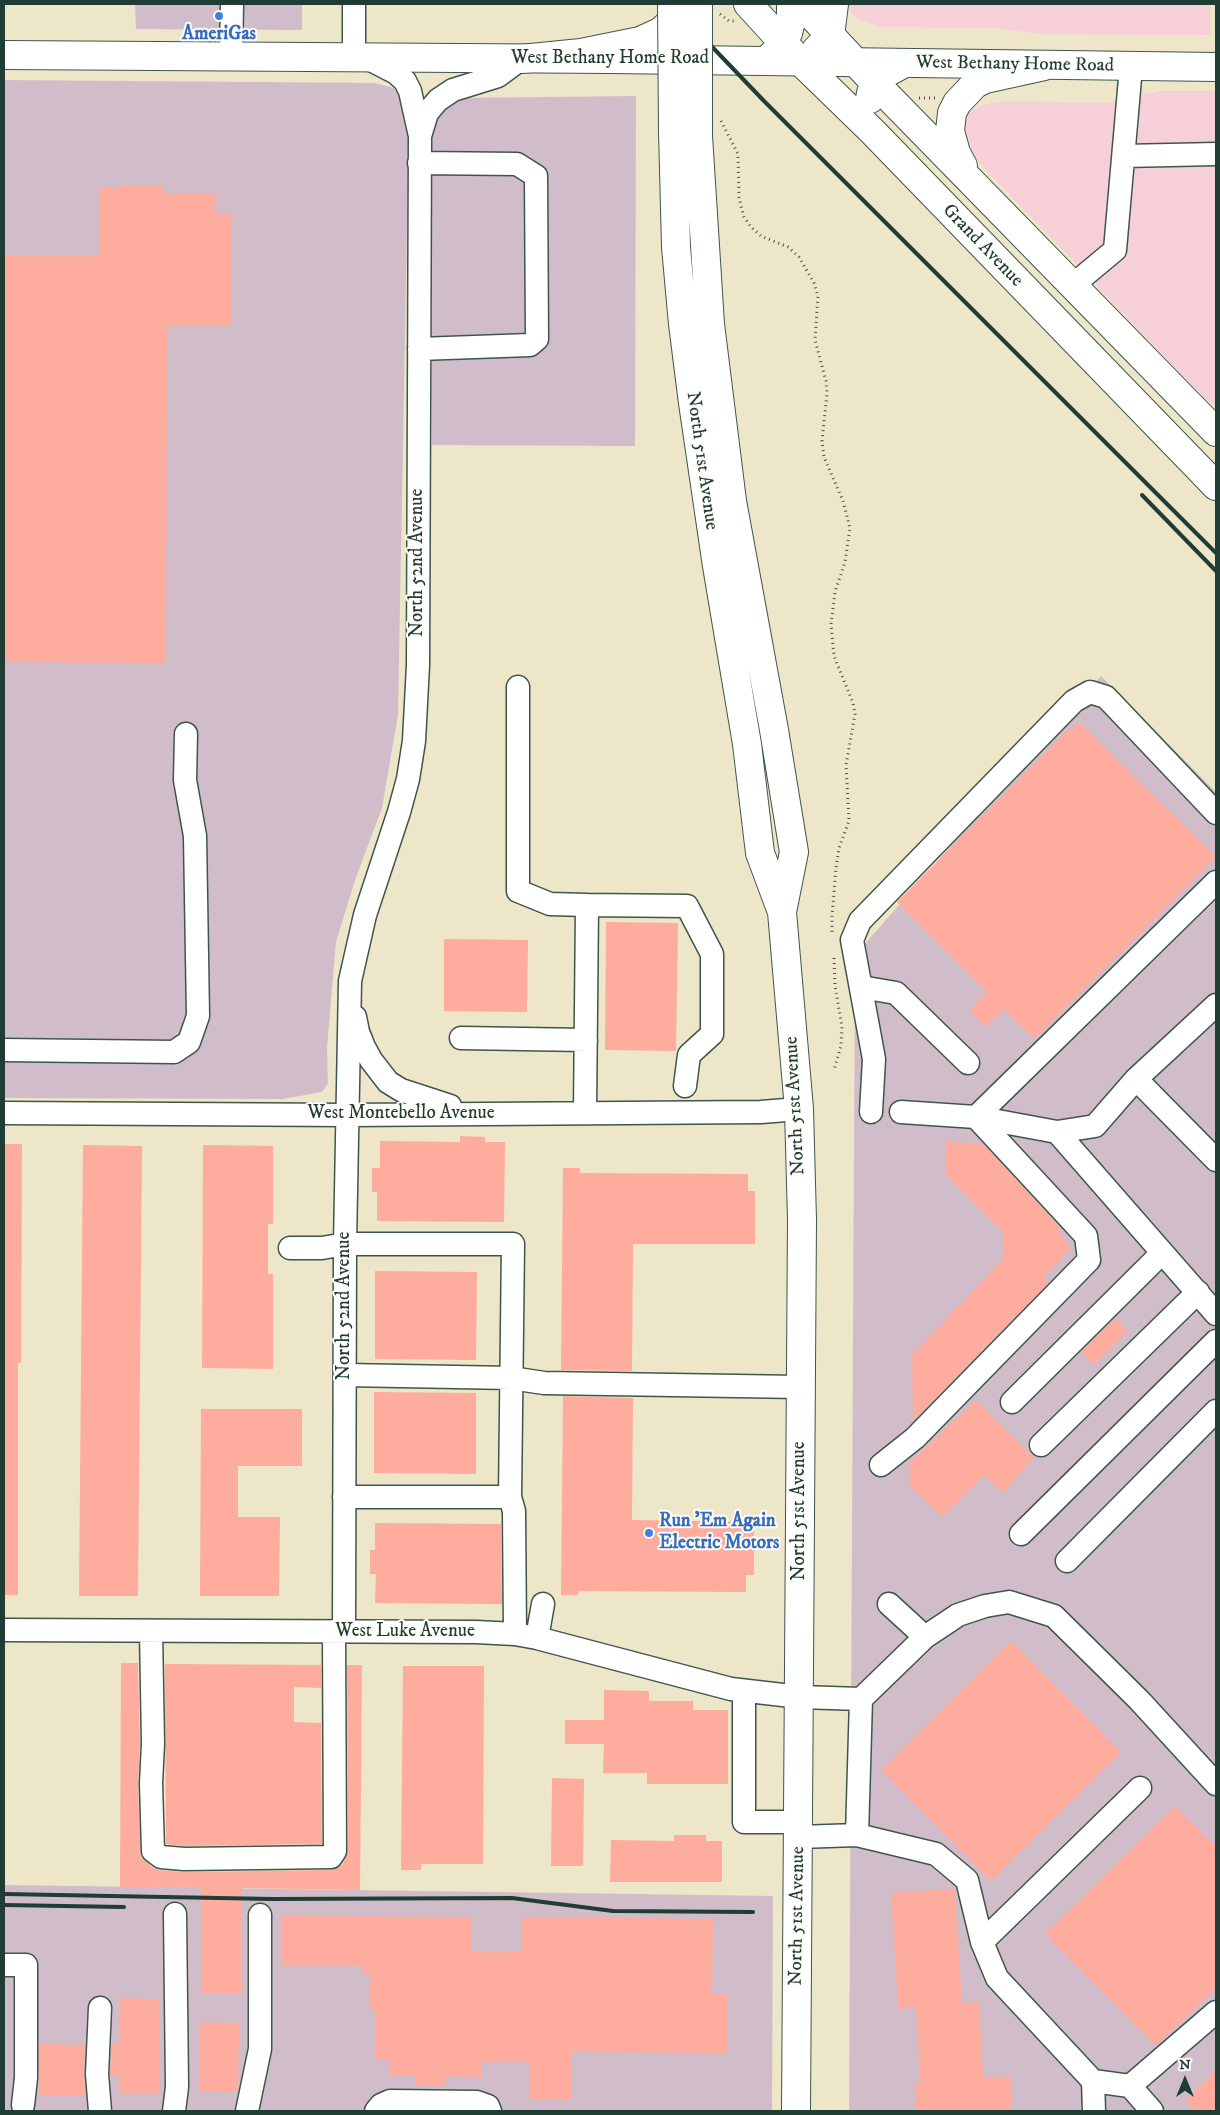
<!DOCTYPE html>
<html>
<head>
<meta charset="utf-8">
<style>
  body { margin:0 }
  #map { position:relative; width:1220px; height:2115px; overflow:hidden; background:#eee6c9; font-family:"IM FELL DW Pica",serif }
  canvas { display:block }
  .frame { position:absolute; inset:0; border:5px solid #1f3d34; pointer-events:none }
  .north { position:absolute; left:1160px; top:2055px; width:50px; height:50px; -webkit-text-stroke:4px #fdfcf7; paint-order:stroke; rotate:0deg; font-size:14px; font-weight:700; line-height:20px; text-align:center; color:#1f3d34 }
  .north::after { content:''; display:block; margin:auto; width:18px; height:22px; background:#1f3d34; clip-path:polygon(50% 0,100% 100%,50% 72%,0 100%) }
</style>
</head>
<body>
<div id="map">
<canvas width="1220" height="2115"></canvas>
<div class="frame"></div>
<div class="north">N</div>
</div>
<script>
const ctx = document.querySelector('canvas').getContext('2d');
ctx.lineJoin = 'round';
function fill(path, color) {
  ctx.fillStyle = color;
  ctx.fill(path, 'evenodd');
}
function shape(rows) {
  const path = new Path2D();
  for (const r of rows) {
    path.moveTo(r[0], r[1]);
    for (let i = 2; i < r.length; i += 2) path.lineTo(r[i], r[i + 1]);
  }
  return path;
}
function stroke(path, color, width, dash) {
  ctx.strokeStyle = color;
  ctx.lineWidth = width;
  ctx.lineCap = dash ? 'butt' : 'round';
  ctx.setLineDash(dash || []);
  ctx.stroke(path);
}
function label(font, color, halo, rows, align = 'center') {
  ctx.font = font + ' "IM FELL DW Pica",serif';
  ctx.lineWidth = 4;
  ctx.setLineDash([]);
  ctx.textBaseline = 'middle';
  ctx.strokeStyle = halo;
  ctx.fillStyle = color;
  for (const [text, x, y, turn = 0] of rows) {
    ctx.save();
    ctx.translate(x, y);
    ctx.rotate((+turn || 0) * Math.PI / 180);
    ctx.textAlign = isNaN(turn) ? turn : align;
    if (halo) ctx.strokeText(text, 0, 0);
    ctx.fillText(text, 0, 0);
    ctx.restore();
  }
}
const built = shape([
  [847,4,1210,4,1210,35,1039,34,996,28,882,27,860,20,852,13],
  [1159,91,1216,91,1216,406,1205,399,964,147,964,123,969,113,978,107,991,103,1006,101,1107,103]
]);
const industrial = shape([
  [135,4,302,4,302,30,136,29],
  [4,80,375,83,394,88,403,101,409,117,398,715,382,808,355,880,336,942,327,1048,328,1083,322,1092,283,1099,4,1098],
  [636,96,635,446,432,445,430,134,436,111,457,98],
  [1101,676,1216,792,1216,2111,849,2111,855,955],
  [4,1885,773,1896,772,2111,4,2111]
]);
const building = shape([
  [122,185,163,185,163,194,215,194,215,213,232,213,232,325,167,325,166,663,4,662,4,256,100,256,100,188,122,188],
  [1079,722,1216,857,1034,1039,1004,1009,986,1027,969,1010,987,992,897,902,1069,728,1071,730],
  [606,922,678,923,676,1051,605,1050],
  [444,939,528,940,527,1012,444,1011],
  [460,1136,485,1137,485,1142,505,1142,504,1222,377,1221,377,1192,372,1192,372,1168,380,1168,380,1141,460,1142],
  [946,1142,982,1143,1061,1228,1059,1232,1071,1248,1044,1277,1048,1283,913,1421,912,1355,1003,1259,1004,1233,946,1175],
  [4,1144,22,1144,21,1363,18,1363,18,1595,4,1595],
  [83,1145,142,1146,138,1596,79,1596],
  [203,1145,273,1146,273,1224,268,1224,268,1274,273,1274,273,1369,202,1368],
  [563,1168,580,1168,580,1173,748,1174,748,1191,755,1191,755,1244,633,1244,632,1371,561,1370],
  [375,1271,477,1272,476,1360,375,1359],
  [1115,1318,1128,1331,1093,1365,1081,1352],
  [374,1392,476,1393,476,1474,374,1473],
  [563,1396,633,1398,632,1520,754,1522,754,1575,746,1575,746,1592,578,1591,578,1595,561,1595],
  [976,1400,1034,1458,1003,1493,984,1475,942,1517,910,1486,910,1462],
  [201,1409,302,1409,302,1466,238,1466,238,1517,280,1517,279,1596,200,1596],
  [375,1523,501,1524,502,1604,375,1603,376,1574,370,1574,370,1550,375,1550],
  [1011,1641,1121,1752,991,1881,881,1770],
  [121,1663,138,1663,140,1744,138,1783,141,1857,153,1868,159,1870,184,1872,331,1870,342,1865,348,1851,347,1665,362,1665,360,1890,242,1888,241,1993,201,1993,202,1888,120,1887],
  [165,1664,321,1665,321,1688,294,1687,294,1722,321,1723,322,1844,184,1846,166,1844],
  [403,1666,484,1666,483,1864,421,1864,421,1870,401,1870],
  [604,1690,649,1691,649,1701,693,1701,693,1710,728,1710,728,1784,647,1784,647,1773,603,1773,604,1744,565,1744,565,1720,604,1720],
  [552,1778,584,1779,583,1866,551,1866],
  [1175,1806,1216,1847,1216,1988,1156,2046,1045,1934],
  [674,1835,706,1835,706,1841,722,1841,722,1882,610,1882,611,1840,674,1841],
  [955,1889,962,2003,979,2002,983,2078,1010,2076,1012,2111,916,2111,915,2083,920,2082,916,2007,898,2009,891,1893],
  [282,1916,472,1917,472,1952,521,1952,522,1917,713,1919,712,1993,727,1993,727,2053,572,2052,572,2100,530,2100,530,2061,482,2061,482,2077,445,2076,445,2085,416,2085,416,2076,390,2076,390,2060,376,2060,376,2010,369,2010,369,1973,361,1973,361,1965,282,1965],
  [120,1998,160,1999,159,2094,119,2094,119,2075,110,2075,112,2043,119,2044],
  [199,2022,239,2023,238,2091,199,2091],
  [40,2044,85,2045,84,2074,86,2095,40,2095],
  [1216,2070,1216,2111,1195,2111,1185,2101]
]);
const path = shape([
  [720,14,729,21,734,21],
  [919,98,936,98],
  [721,121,738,154,739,198,744,217,751,227,761,236,788,247,799,257,814,283,818,296,815,340,826,381,827,394,822,441,824,457,843,501,850,528,845,562,835,592,831,624,834,656,853,703,855,714,846,765,849,821,839,848,836,868,832,916,832,934],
  [834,958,835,986,842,1027,841,1046,834,1070]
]);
const minor = shape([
  [354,4,354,57],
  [231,56,232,4],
  [420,136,427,113,438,100,453,90,498,76,521,59],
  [1124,156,1216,154],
  [1073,285,1115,250,1131,67],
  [419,349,530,345,537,339,536,176,517,164,419,163],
  [518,687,518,891,550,904,587,905,585,1113],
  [587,905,687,906,712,954,712,1034,689,1055,685,1086],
  [861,987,896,993,968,1063],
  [1216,1005,1136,1079,1216,1160],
  [355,1017,358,1032,364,1047,371,1060,388,1082,401,1090,450,1106],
  [461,1038,586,1040],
  [4,1050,174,1052,189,1042,198,1016,195,836,185,780,186,734],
  [871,1112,874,1059,852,940,860,921,1074,701,1090,692,1106,697,1216,813],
  [901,1112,976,1117,1057,1132,1216,1314],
  [4,1113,348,1115,761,1112,799,1109],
  [976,1117,1216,882],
  [1057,1132,1095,1126,1136,1079],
  [290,1248,322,1248,345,1244,513,1244,510,1497,514,1511,515,1634],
  [345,1375,511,1378,544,1383,800,1387],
  [1012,1402,1162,1253],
  [1041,1445,1198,1292],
  [881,1465,915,1438,1089,1260,1086,1236,976,1117],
  [344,1497,510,1497],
  [1021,1534,1216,1341],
  [1067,1561,1216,1411],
  [4,1630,476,1632,515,1634,537,1638,731,1689,800,1697,861,1699,925,1637,889,1604],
  [151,1631,153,1744,151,1783,153,1851,161,1857,184,1859,331,1857,335,1851,334,1631],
  [344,1631,345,1244,350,981,365,915,399,812,408,779,414,741,418,665,420,136,410,91,405,81,396,73,365,57],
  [925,1637,958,1615,985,1606,1009,1602,1054,1616,1139,1700,1216,1784],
  [537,1638,543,1604],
  [744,1691,744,1822,799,1822],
  [857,1835,936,1854,967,1880,982,1942,997,1978,1093,2081,1094,2111],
  [799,1837,857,1835,861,1699],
  [982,1942,1140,1788],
  [4,1965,26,1965,26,2078,23,2105],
  [100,2008,97,2074,100,2111],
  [1093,2081,1130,2086,1216,2012],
  [1130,2086,1152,2111],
  [174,2111,177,2087,175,1914],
  [247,2111,260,2049,260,1915],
  [376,2111,381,2105,390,2101,477,2102,488,2106,490,2111]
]);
const major = shape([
  [816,50,830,36,834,4],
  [4,55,612,59,1216,67],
  [769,58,779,49,788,33,791,21,791,4],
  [673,131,676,247,683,324,693,403,717,566,747,744,760,853,782,912,799,1109,802,1220,796,2111],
  [698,136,710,324,732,501,774,730,794,852,782,912]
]);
const highway = shape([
  [748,4,801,62,873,132,1216,486],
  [801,4,875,83,1216,432],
  [521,59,581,53,640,41,660,32,671,22,676,4],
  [870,99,871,93,875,83,888,72,903,64],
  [963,166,956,153,950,131,952,113,957,103,975,84,985,79,1044,66]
]);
const rail = shape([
  [671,4,764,101],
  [760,97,1216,553],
  [1142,495,1216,571],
  [4,1894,272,1899,512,1898,613,1911,753,1912],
  [4,1905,124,1907]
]);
const majorBridge = shape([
  [672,4,673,131],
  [698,4,698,136]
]);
const markers = [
  [219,16,5,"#3f7fe0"],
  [649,1533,5,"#3f7fe0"]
];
const shopNames = [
  ["AmeriGas",219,35],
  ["Run 'Em Again",659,1522,"left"],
  ["Electric Motors",659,1544,"left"]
];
const streetNames = [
  ["West Bethany Home Road",610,59],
  ["West Bethany Home Road",1015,65,1],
  ["Grand Avenue",982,246,46],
  ["North 51st Avenue",701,461,82],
  ["North 52nd Avenue",418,563,-90],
  ["North 51st Avenue",796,1106,-93],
  ["West Montebello Avenue",401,1114],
  ["North 52nd Avenue",345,1306,-90],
  ["North 51st Avenue",800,1511,-90],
  ["West Luke Avenue",405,1632],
  ["North 51st Avenue",798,1916,-89]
];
fill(built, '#f6cfd8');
fill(industrial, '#d1bdca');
fill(building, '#fdac9d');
stroke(minor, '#3e564a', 25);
stroke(major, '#3e564a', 30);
stroke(highway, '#3e564a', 30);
stroke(path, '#3e564a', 3, [1, 4]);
stroke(minor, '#fff', 22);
stroke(major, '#fff', 28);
stroke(highway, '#fff', 28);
stroke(rail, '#1f3d34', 4);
stroke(majorBridge, '#3e564a', 30, []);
stroke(majorBridge, '#fff', 28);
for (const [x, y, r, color] of markers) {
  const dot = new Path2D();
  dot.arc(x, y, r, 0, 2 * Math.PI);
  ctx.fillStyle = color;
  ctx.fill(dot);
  stroke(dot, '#fdfcf7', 2);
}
label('bold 19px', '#366cbe', '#fdfcf7', shopNames);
label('19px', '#1f3d34', '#fdfcf7', streetNames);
</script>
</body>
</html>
